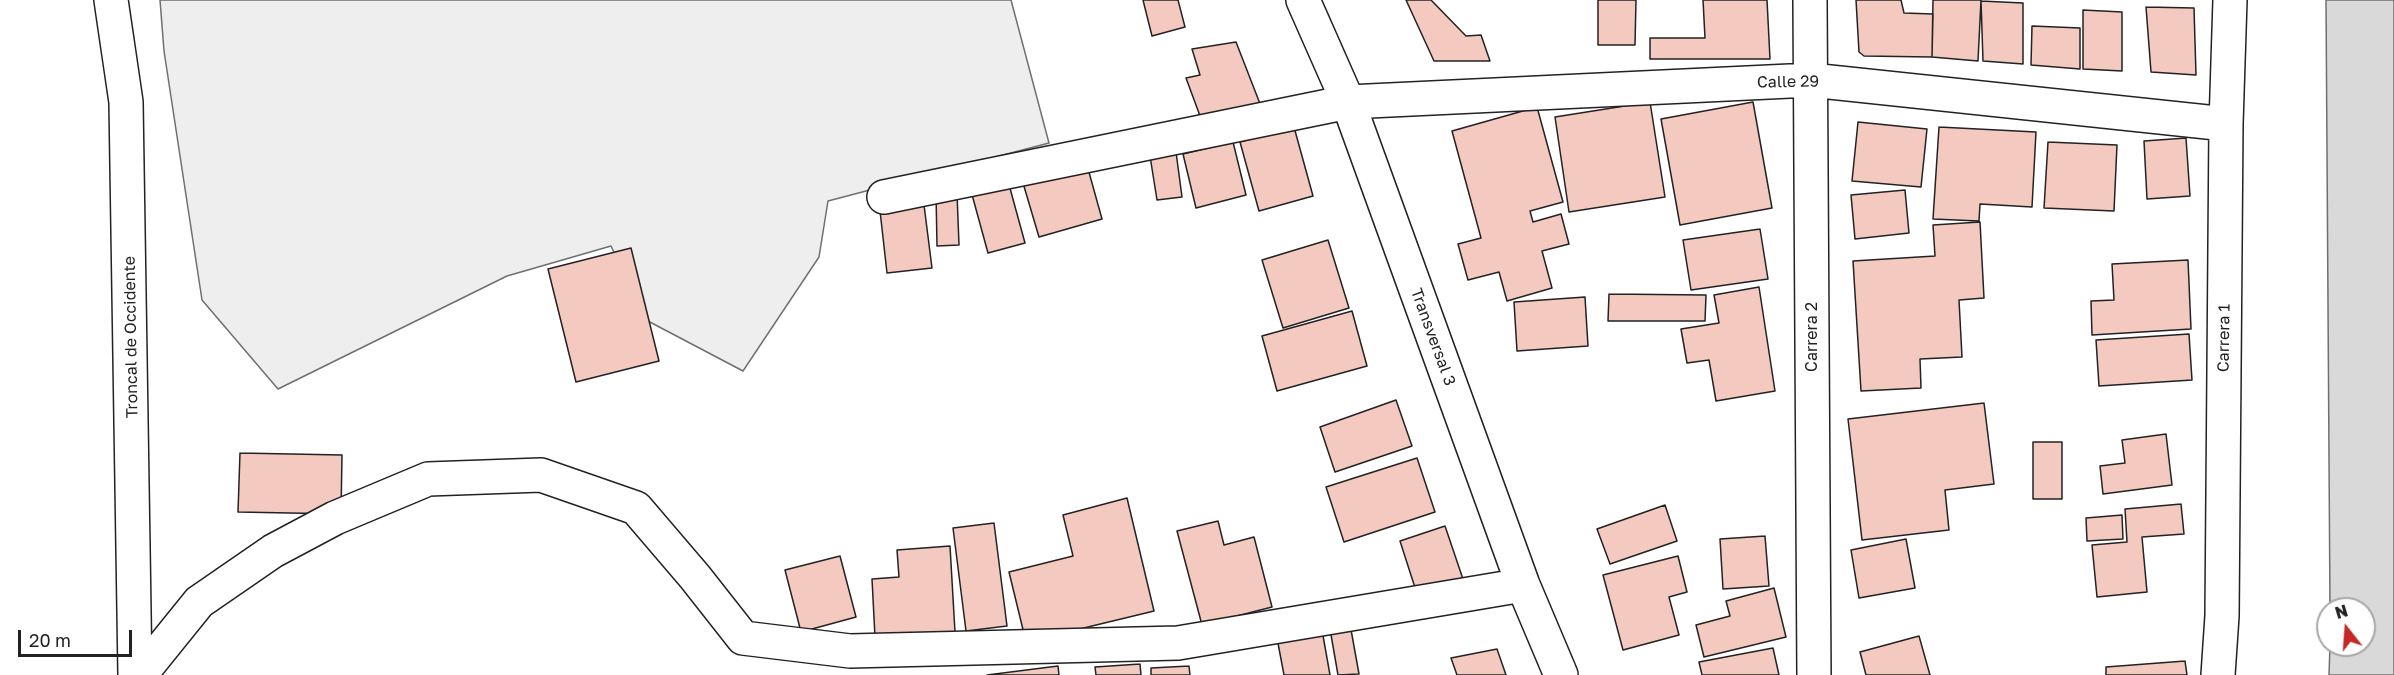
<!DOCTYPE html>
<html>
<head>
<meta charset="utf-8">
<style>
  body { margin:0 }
  #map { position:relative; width:2394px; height:675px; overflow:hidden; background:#fff; font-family:"Golos Text",sans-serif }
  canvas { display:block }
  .north { position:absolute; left:2316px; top:597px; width:60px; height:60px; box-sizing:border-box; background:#fff; border:2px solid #a7a7a7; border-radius:50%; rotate:343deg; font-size:16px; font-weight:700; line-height:24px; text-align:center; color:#222 }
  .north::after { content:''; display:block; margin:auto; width:21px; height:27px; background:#c62828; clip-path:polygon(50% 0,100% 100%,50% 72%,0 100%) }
  .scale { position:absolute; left:18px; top:630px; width:114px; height:27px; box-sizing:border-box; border:3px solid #222; border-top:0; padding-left:8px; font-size:18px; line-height:21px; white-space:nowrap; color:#222; -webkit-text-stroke:4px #fff; paint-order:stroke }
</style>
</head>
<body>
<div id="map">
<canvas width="2394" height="675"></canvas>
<div class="north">N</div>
<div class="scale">20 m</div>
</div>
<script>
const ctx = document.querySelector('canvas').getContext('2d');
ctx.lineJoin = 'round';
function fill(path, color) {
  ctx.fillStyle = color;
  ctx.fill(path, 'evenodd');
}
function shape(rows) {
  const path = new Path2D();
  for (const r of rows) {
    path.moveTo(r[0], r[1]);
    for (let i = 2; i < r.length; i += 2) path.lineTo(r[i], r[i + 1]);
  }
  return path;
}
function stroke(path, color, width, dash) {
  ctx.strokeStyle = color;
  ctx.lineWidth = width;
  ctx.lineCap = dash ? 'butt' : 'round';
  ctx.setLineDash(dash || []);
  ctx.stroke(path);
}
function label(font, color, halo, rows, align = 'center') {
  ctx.font = font + ' "Golos Text",sans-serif';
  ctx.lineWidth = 4.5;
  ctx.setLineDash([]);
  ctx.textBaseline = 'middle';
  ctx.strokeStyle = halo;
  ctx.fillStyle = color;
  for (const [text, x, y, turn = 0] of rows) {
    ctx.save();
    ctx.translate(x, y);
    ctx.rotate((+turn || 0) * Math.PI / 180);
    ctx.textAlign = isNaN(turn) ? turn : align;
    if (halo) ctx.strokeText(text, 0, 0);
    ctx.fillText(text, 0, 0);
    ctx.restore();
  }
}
const green = shape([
  [160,0,1011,0,1049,143,828,201,819,257,743,371,646,320,611,246,507,276,278,389,202,300,164,51,160,0]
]);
const water = shape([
  [2326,0,2394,0,2394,675,2329,675,2330,645,2364,645,2364,609,2330,609,2326,0]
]);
const building = shape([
  [1143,0,1178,0,1185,27,1152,36,1143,0],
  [1406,0,1431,0,1466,36,1481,35,1490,61,1434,61,1406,0],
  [1598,0,1636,0,1635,45,1598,45,1598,0],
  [1703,0,1767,0,1770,59,1650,59,1650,38,1705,38,1703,0],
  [1856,0,1901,0,1904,13,1933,14,1932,57,1864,56,1859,52,1856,0],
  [1933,0,1981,0,1978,61,1932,57,1933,0],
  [1981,1,2023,3,2023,64,1983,61,1981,1],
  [2146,7,2194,8,2196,75,2151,72,2146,7],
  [2083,10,2122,12,2122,71,2083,69,2083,10],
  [2032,26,2080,28,2080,69,2031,65,2032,26],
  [1236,42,1264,114,1203,124,1186,78,1200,75,1192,49,1236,42],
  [1650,102,1665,197,1569,212,1555,117,1650,102],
  [1753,102,1772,208,1680,225,1661,119,1753,102],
  [1537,107,1563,202,1530,211,1533,222,1561,214,1569,244,1542,251,1552,288,1507,301,1499,272,1468,280,1458,244,1481,238,1452,131,1537,107],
  [1858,122,1927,129,1921,187,1852,181,1858,122],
  [1294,127,1313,196,1259,211,1240,142,1294,127],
  [1939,127,2036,132,2032,207,1980,204,1979,221,1933,219,1939,127],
  [2186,138,2190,196,2147,199,2144,141,2186,138],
  [1233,142,1246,195,1196,208,1183,154,1233,142],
  [2048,142,2117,145,2114,211,2044,208,2048,142],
  [1176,152,1182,197,1157,200,1150,156,1176,152],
  [1087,165,1102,219,1039,237,1023,183,1087,165],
  [1008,181,1025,243,988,253,971,191,1008,181],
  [1905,190,1909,233,1855,239,1851,195,1905,190],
  [957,193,959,245,937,246,936,194,957,193],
  [923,197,932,268,887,273,879,202,923,197],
  [1980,222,1984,298,1959,300,1962,357,1920,359,1921,388,1861,391,1853,261,1935,256,1933,225,1980,222],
  [1760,229,1768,279,1691,290,1683,240,1760,229],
  [1328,240,1349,308,1283,328,1262,260,1328,240],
  [631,248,659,361,576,382,548,269,631,248],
  [2188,260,2191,329,2092,335,2091,301,2114,300,2112,264,2188,260],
  [1759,287,1775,391,1716,401,1709,360,1687,363,1681,329,1719,323,1714,295,1759,287],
  [1609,294,1706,295,1705,321,1608,321,1609,294],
  [1585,297,1588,346,1517,351,1514,302,1585,297],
  [1352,311,1367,366,1277,391,1262,336,1352,311],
  [2189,334,2192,380,2099,386,2096,340,2189,334],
  [1396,400,1412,446,1335,472,1320,427,1396,400],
  [1984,403,1994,484,1945,490,1949,530,1862,540,1848,419,1984,403],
  [2166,434,2172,485,2103,494,2100,466,2125,463,2122,440,2166,434],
  [2033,442,2062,442,2062,499,2033,499,2033,442],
  [240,453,342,455,341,514,238,512,240,453],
  [1417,458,1435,512,1344,542,1326,487,1417,458],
  [1127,498,1154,611,1026,642,1009,572,1073,556,1063,515,1127,498],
  [2181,504,2184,534,2142,537,2147,592,2097,597,2092,545,2127,542,2125,509,2181,504],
  [1665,505,1677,541,1610,564,1597,529,1665,505],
  [2122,515,2123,539,2087,541,2086,518,2122,515],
  [1218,521,1224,545,1254,537,1272,607,1202,625,1177,531,1218,521],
  [994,523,1007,626,966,631,953,528,994,523],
  [1445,526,1464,582,1418,597,1400,541,1445,526],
  [1765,536,1769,586,1723,589,1720,539,1765,536],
  [1906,539,1915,588,1859,598,1851,550,1906,539],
  [950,546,955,632,875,637,872,579,899,577,897,550,950,546],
  [840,556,856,617,801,632,785,570,840,556],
  [1678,556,1687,592,1669,597,1679,635,1623,650,1603,575,1678,556],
  [1774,588,1786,637,1704,657,1696,625,1730,616,1726,601,1774,588],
  [1350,624,1359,674,1338,675,1330,629,1350,624],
  [1322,630,1330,675,1284,675,1277,638,1322,630],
  [1919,636,1930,675,1866,675,1860,652,1919,636],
  [1773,648,1779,675,1702,675,1699,662,1773,648],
  [1497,649,1506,675,1457,675,1451,658,1497,649],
  [2185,661,2187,675,2106,675,2106,667,2185,661],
  [1140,664,1141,675,1096,675,1095,667,1140,664],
  [1058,666,1059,675,987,675,1058,666],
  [1189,666,1190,675,1151,675,1151,668,1189,666]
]);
const minor = shape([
  [1303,0,1348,102,1523,585,1561,675],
  [1810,0,1814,675],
  [884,197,1348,102,1811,80,2226,124],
  [140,675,199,602,273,551,335,518,428,479,541,475,636,508,695,577,743,638,850,651,1178,643,1523,585],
  [2218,675,2222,616,2226,124,2230,0]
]);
const highway = shape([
  [111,0,126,102,135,675]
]);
const streetNames = [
  ["Calle 29",1788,82,-1],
  ["Troncal de Occidente",131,337,-91],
  ["Transversal 3",1433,337,70],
  ["Carrera 2",1812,337,-90],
  ["Carrera 1",2224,338,-89]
];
fill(green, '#eee');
stroke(green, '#6f6f6f', 1.5);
fill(water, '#d9d9d9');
stroke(water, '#6f6f6f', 1.5);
fill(building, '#f3c9c0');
stroke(building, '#222', 1.5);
stroke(minor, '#222', 36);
stroke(highway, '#222', 36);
stroke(minor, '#fff', 33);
stroke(highway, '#fff', 33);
label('16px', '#222', '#fff', streetNames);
</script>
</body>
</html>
